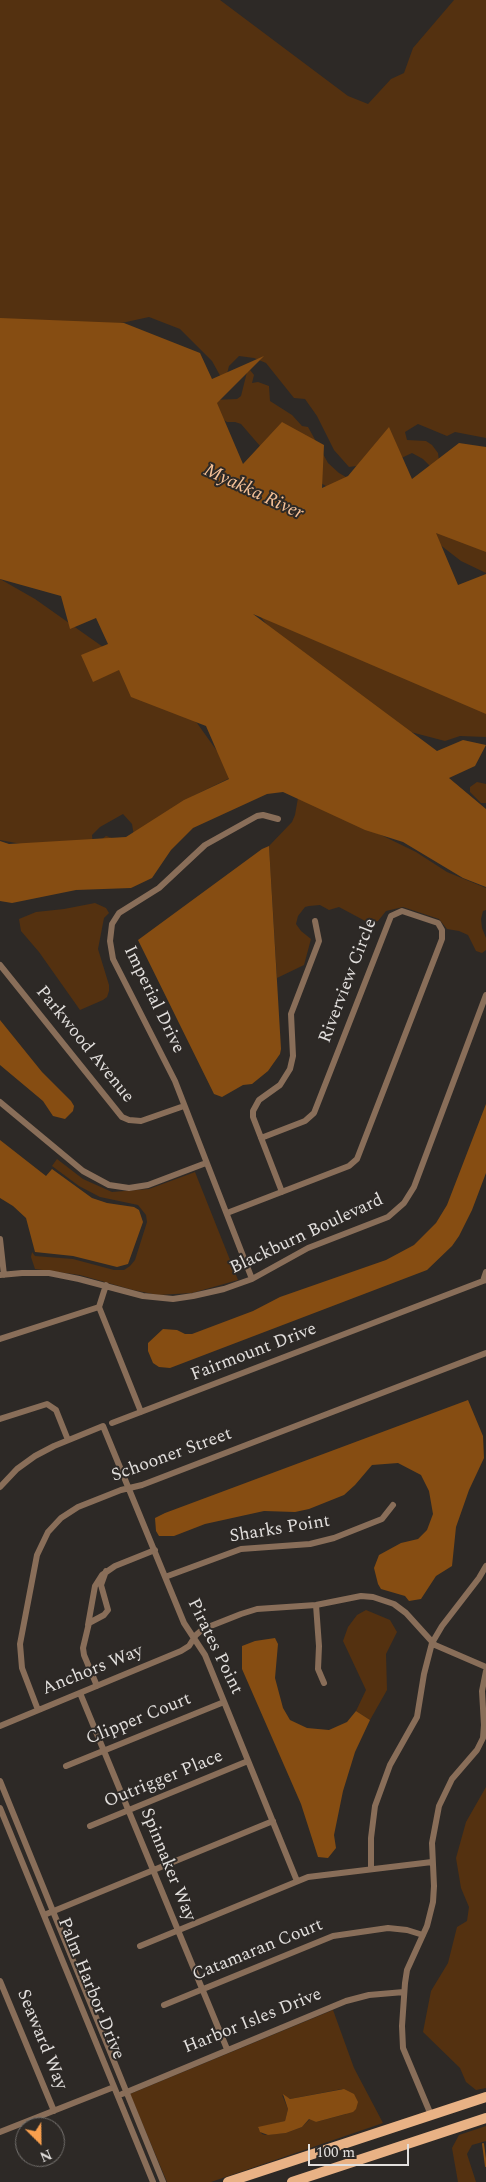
<!DOCTYPE html>
<html>
<head>
<meta charset="utf-8">
<style>
  body { margin:0 }
  #map { position:relative; width:486px; height:2182px; overflow:hidden; background:#2d2926; font-family:Spectral,serif }
  canvas { display:block }
  .north { position:absolute; left:15px; top:2117px; width:50px; height:50px; box-sizing:border-box; background:#2d2926; border:1px solid #75726f; border-radius:50%; rotate:157deg; font-size:14px; font-weight:700; line-height:20px; text-align:center; color:#e2dfdd }
  .north::after { content:''; display:block; margin:auto; width:18px; height:22px; background:#f99f4d; clip-path:polygon(50% 0,100% 100%,50% 72%,0 100%) }
  .scale { position:absolute; left:308px; top:2144px; width:101px; height:22px; box-sizing:border-box; border:2px solid #e2dfdd; border-top:0; padding-left:6px; font-size:15px; line-height:18px; white-space:nowrap; color:#e2dfdd; -webkit-text-stroke:4px #2d2926; paint-order:stroke }
</style>
</head>
<body>
<div id="map">
<canvas width="486" height="2182"></canvas>
<div class="north">N</div>
<div class="scale">100 m</div>
</div>
<script>
const ctx = document.querySelector('canvas').getContext('2d');
ctx.lineJoin = 'round';
function fill(path, color) {
  ctx.fillStyle = color;
  ctx.fill(path, 'evenodd');
}
function shape(rows) {
  const path = new Path2D();
  for (const r of rows) {
    path.moveTo(r[0], r[1]);
    for (let i = 2; i < r.length; i += 2) path.lineTo(r[i], r[i + 1]);
  }
  return path;
}
function stroke(path, color, width, dash) {
  ctx.strokeStyle = color;
  ctx.lineWidth = width;
  ctx.lineCap = dash ? 'butt' : 'round';
  ctx.setLineDash(dash || []);
  ctx.stroke(path);
}
function label(font, color, halo, rows, align = 'center') {
  ctx.font = font + ' Spectral,serif';
  ctx.lineWidth = 4;
  ctx.setLineDash([]);
  ctx.textBaseline = 'middle';
  ctx.strokeStyle = halo;
  ctx.fillStyle = color;
  for (const [text, x, y, turn = 0] of rows) {
    ctx.save();
    ctx.translate(x, y);
    ctx.rotate((+turn || 0) * Math.PI / 180);
    ctx.textAlign = isNaN(turn) ? turn : align;
    if (halo) ctx.strokeText(text, 0, 0);
    ctx.fillText(text, 0, 0);
    ctx.restore();
  }
}
const green = shape([
  [0,0,220,0,348,96,368,104,391,79,404,73,413,48,454,0,486,0,486,438,455,432,447,436,418,424,405,432,407,440,426,441,432,445,438,453,439,461,431,467,423,459,412,453,395,461,349,467,334,450,317,416,305,399,294,398,266,363,254,358,239,356,229,366,226,378,222,379,212,361,180,329,149,317,117,324,0,329],
  [250,370,254,375,252,383,258,382,269,386,270,401,292,415,302,426,308,427,328,463,339,473,351,480,334,491,260,446,241,424,235,422,227,422,209,410,214,400,237,399,241,396,247,372],
  [486,503,486,573,461,561,421,530],
  [0,579,35,599,113,654,197,723,217,751,234,762,242,772,193,796,151,823,145,837,136,848,118,862,112,860,108,847,102,839,106,836,124,842,134,836,132,824,123,814,100,827,92,835,93,845,88,846,72,843,32,846,0,840],
  [254,598,486,689,486,737,460,736,445,741,403,730,268,626,259,615,253,614],
  [477,782,486,784,486,803,481,803,470,792,470,787],
  [298,798,377,833,416,852,447,872,486,888,486,910,483,911,481,919,482,928,486,938,486,950,482,953,476,951,468,935,459,931,447,929,439,919,403,907,386,911,378,921,369,923,339,907,329,910,320,905,309,906,305,907,298,916,296,924,301,931,311,939,304,965,277,978,269,846,292,822,295,815],
  [95,903,106,908,109,913,104,918,98,949,109,985,109,991,107,997,103,1000,80,1010,39,952,21,931,19,919,36,912,64,909],
  [57,1159,83,1179,112,1192,149,1189,195,1172,238,1280,192,1293,158,1295,133,1290,80,1275,35,1269,31,1257,32,1252,35,1256,73,1259,114,1270,124,1270,130,1266,135,1260,147,1222,146,1215,138,1205,100,1197,79,1186,52,1166],
  [366,1610,390,1620,397,1632,386,1654,387,1690,370,1720,356,1711,366,1690,343,1641,348,1627,357,1615],
  [486,1787,486,2088,476,2090,466,2082,460,2068,423,2032,431,1991,448,1963,457,1927,467,1921,469,1907,461,1888,456,1858,466,1822],
  [333,2010,354,2068,383,2123,211,2182,167,2182,130,2094],
  [342,2089,346,2114,316,2122,310,2119,302,2127,286,2133,265,2135,262,2134,258,2128,285,2121,288,2109,282,2095,290,2099],
  [486,2126,486,2141,472,2145,467,2154,476,2182,458,2182,452,2148,459,2135]
]);
const water = shape([
  [0,318,124,323,200,353,212,379,264,356,217,403,243,464,282,422,324,445,322,488,348,476,389,427,412,479,459,443,486,447,486,552,436,533,458,585,486,574,486,714,253,614,437,751,463,740,486,745,475,766,449,778,486,809,486,887,463,878,403,842,365,830,283,792,267,794,193,828,171,850,152,878,131,888,76,890,12,903,0,901,0,841,9,844,126,837,184,800,229,779,206,726,131,697,119,670,93,682,81,655,108,644,96,618,70,629,61,596,0,579],
  [269,846,281,1049,280,1054,268,1071,252,1084,243,1085,222,1097,214,1094,138,940,262,849],
  [0,1020,42,1072,71,1101,74,1106,73,1111,65,1119,53,1116,43,1101,0,1065],
  [486,1104,486,1173,472,1210,459,1236,452,1246,427,1270,170,1368,159,1367,153,1363,148,1351,148,1343,163,1329,177,1330,185,1334,192,1334,253,1311,280,1297,386,1260,414,1245,436,1223,447,1205],
  [0,1140,46,1176,52,1169,92,1198,107,1203,134,1207,139,1210,143,1222,128,1264,117,1267,73,1256,35,1252,26,1218,13,1206,0,1198],
  [468,1400,483,1436,484,1458,469,1490,456,1527,452,1566,436,1576,421,1599,409,1601,405,1596,381,1589,378,1584,374,1568,379,1555,401,1543,418,1539,427,1530,433,1514,429,1491,421,1475,398,1463,372,1465,355,1485,344,1495,309,1509,295,1512,264,1511,205,1524,174,1536,159,1536,156,1531,155,1518,165,1513],
  [275,1638,278,1644,275,1678,283,1708,290,1720,307,1728,329,1730,347,1722,356,1711,370,1720,355,1752,343,1791,334,1835,336,1848,328,1858,318,1857,301,1804,242,1669,242,1646,255,1641],
  [344,2089,354,2094,358,2102,356,2109,353,2112,316,2122,309,2119,302,2127,286,2133,268,2135,260,2132,258,2127,285,2121,288,2109,283,2094,290,2099]
]);
const stream = shape([
  [483,2144,486,2166]
]);
const street = shape([
  [0,965,122,1117,129,1120,141,1121,184,1106],
  [0,1102,83,1171,109,1185,129,1188,148,1185,206,1163],
  [282,1192,253,1117,253,1111,259,1100,280,1085,290,1069,293,1056,291,1014,319,941,315,921],
  [227,1213,349,1166,357,1159,442,939,442,930,438,923,402,911,391,916,314,1113,305,1121,261,1138],
  [0,1239,4,1275],
  [486,1272,483,1281,486,1280],
  [0,1275,22,1273,49,1273,79,1279,143,1296,173,1299,193,1296,224,1289,252,1279,308,1248,388,1217,404,1203,414,1187,486,995],
  [252,1279,175,1081,113,959,110,941,112,924,119,913,159,888,205,845,257,816,263,815,278,819],
  [99,1307,141,1412],
  [99,1307,106,1285],
  [0,1339,99,1307],
  [0,1419,47,1404,56,1410,68,1440],
  [112,1423,483,1281],
  [0,1487,17,1469,35,1456,54,1446,103,1426,184,1623,205,1655,297,1881],
  [165,1577,241,1549,310,1544,334,1538,382,1519,393,1505],
  [316,1605,319,1646,318,1669,324,1683],
  [88,1625,95,1586,102,1575,115,1566,155,1550],
  [97,1686,84,1655,83,1648,89,1623,104,1615,108,1610,101,1585,106,1571],
  [80,1693,227,2049],
  [38,1710,22,1668,20,1644,37,1555,48,1532,61,1518,78,1507,121,1490,142,1485,486,1353],
  [0,1726,181,1651,189,1646,196,1635,203,1629,241,1614,257,1609,316,1605,361,1596,373,1597,394,1604,406,1613,435,1645,486,1667],
  [66,1766,224,1702],
  [0,1781,163,2182],
  [0,1808,153,2182],
  [90,1826,248,1761],
  [371,1869,371,1838,375,1806,390,1765,417,1717,424,1674,432,1643,442,1626,479,1578,486,1566],
  [44,1915,273,1821],
  [140,1946,308,1877,432,1862],
  [0,1981,54,2111],
  [164,2005,333,1936,388,1928,407,1930,423,1935],
  [122,2094,346,2001,369,1995,404,1992],
  [431,2115,403,2048,402,2026,405,1983,407,1970,427,1926,433,1902,434,1886,432,1843,439,1806,452,1779,477,1750,483,1738,484,1725,482,1691,486,1671],
  [0,2132,114,2087]
]);
const primary = shape([
  [228,2182,486,2097],
  [292,2182,486,2118]
]);
const streetNames = [
  ["Riverview Circle",349,981,-69],
  ["Imperial Drive",153,1000,64],
  ["Parkwood Avenue",84,1045,51],
  ["Blackburn Boulevard",307,1235,-25],
  ["Fairmount Drive",254,1353,-21],
  ["Schooner Street",172,1456,-20],
  ["Sharks Point",280,1530,-9],
  ["Pirates Point",214,1647,64],
  ["Anchors Way",93,1671,-22],
  ["Clipper Court",139,1720,-22],
  ["Outrigger Place",164,1780,-22],
  ["Spinnaker Way",167,1865,68],
  ["Catamaran Court",258,1951,-22],
  ["Palm Harbor Drive",90,1989,68],
  ["Harbor Isles Drive",253,2022,-22],
  ["Seaward Way",41,2040,68]
];
const waterNames = [
  ["Myakka River",253,493,25]
];
fill(green, '#543110');
fill(water, '#864d12');
stroke(stream, '#864d12', 2);
stroke(street, '#896e59', 6);
stroke(primary, '#e9b285', 10);
label('18px', '#e2dfdd', '#2d2926', streetNames);
label('italic 19px', '#f4c198', '#2d2926', waterNames);
</script>
</body>
</html>
